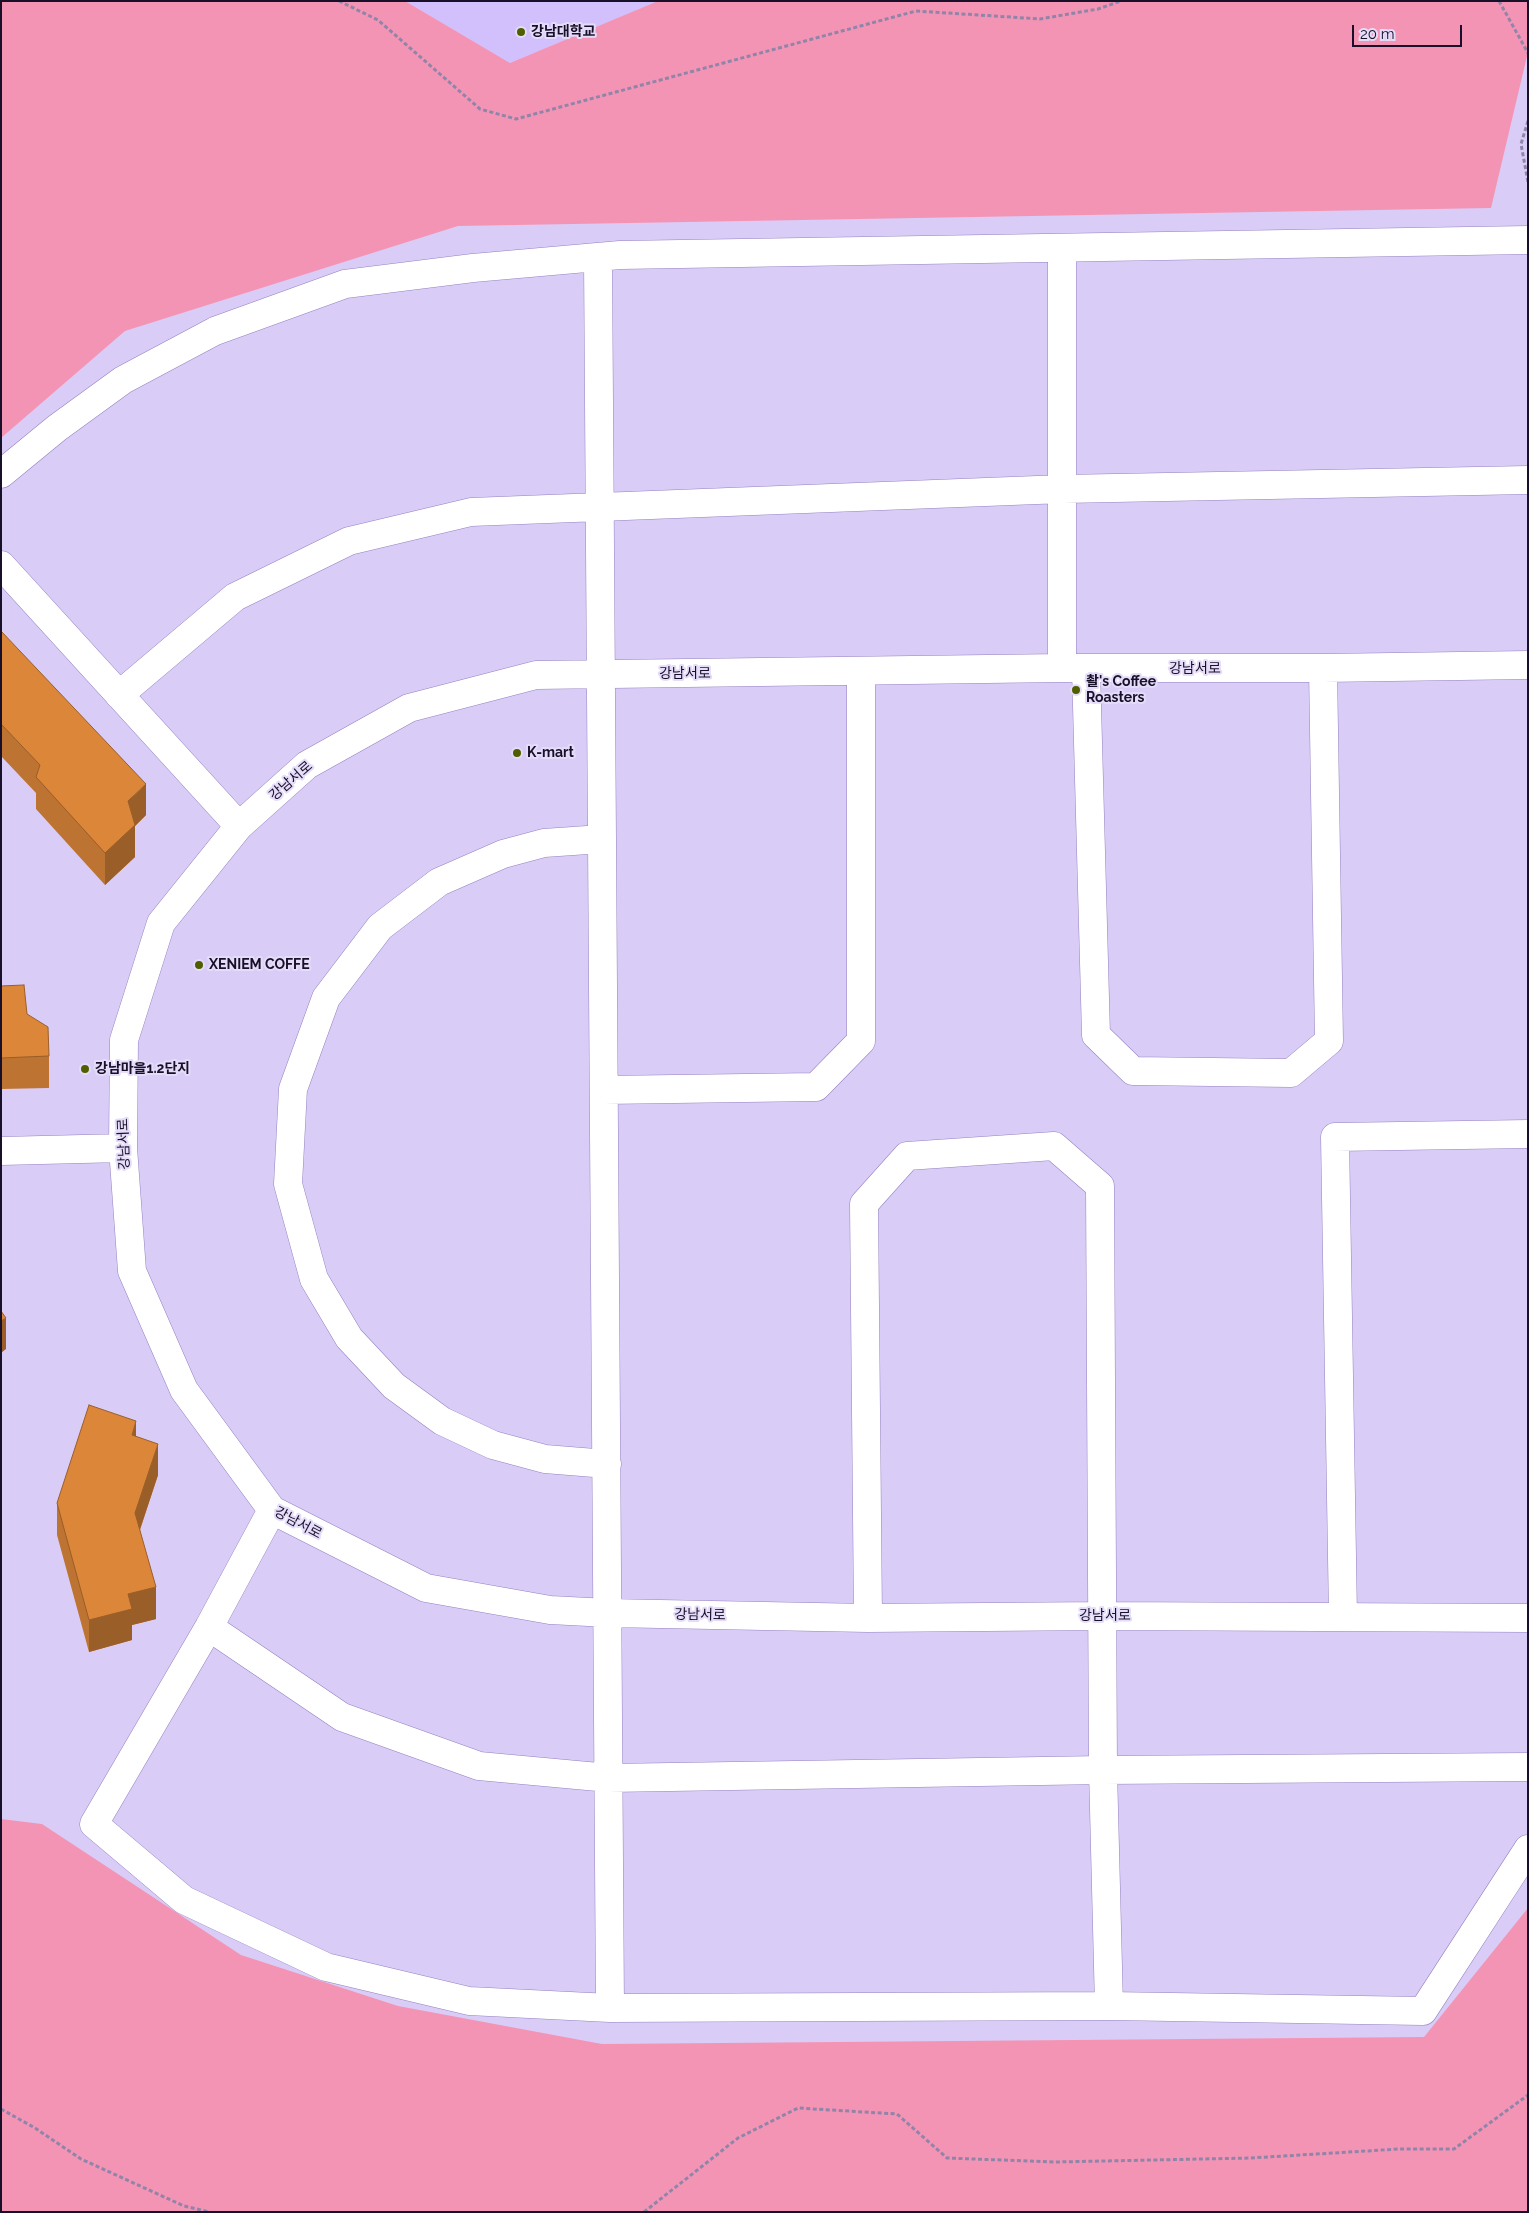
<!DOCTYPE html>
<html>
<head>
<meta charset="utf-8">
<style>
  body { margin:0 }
  #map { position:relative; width:1529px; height:2213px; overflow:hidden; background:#d9cdf7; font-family:Raleway,sans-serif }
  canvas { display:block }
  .frame { position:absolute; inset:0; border:2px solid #180f28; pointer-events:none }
  .scale { position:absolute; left:1352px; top:25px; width:110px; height:22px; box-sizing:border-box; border:2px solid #180f28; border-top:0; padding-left:6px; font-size:15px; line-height:18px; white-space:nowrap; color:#180f28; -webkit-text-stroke:4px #e4dcf9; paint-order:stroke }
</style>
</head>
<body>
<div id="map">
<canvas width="1529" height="2213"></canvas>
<div class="frame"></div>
<div class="scale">20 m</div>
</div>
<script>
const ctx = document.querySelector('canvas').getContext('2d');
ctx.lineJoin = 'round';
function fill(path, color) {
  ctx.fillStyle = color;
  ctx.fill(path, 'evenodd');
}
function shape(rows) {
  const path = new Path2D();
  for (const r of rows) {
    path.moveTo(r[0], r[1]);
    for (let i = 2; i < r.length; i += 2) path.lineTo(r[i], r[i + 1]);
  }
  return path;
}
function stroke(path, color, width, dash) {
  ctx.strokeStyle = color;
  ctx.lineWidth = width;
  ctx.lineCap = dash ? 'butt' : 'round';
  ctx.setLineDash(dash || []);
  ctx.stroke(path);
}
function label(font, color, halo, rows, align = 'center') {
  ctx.font = font + ' Raleway,"Noto Sans KR",sans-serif';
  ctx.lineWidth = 4;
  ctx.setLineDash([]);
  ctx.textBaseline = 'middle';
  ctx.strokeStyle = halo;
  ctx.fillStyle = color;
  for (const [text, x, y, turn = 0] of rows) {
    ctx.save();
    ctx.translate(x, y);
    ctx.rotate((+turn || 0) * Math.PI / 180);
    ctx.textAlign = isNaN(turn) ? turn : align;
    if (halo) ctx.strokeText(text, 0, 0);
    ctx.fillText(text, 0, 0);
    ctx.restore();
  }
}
const built = shape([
  [405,1,658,1,510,63]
]);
const green = shape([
  [1,1,405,1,510,63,658,1,1528,1,1528,52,1491,208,458,226,125,331,1,438],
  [1,1819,42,1824,241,1955,398,2006,602,2044,1424,2037,1528,1908,1528,2212,1,2212]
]);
const path = shape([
  [339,1,378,20,480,109,516,119,916,11,1040,19,1098,9,1121,1],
  [1499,1,1528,53],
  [1528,121,1521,144,1528,182],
  [1,2109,35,2128,81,2159,184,2206,210,2212],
  [644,2212,738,2138,798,2108,897,2114,947,2158,1055,2162,1251,2158,1399,2149,1454,2149,1528,2095]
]);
const minor = shape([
  [598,257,610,2008],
  [1,474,57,428,123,380,215,331,345,284,473,268,620,255,1528,240],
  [1,565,239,826],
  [1528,665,1323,668,1062,668,536,675,409,708,307,765,239,826,161,923,124,1040,123,1148,132,1271,184,1390,272,1510,426,1588,550,1610,608,1613,868,1618,1103,1616,1528,1618],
  [1062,668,1062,248],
  [1086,669,1096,1035,1133,1071,1291,1073,1329,1041,1323,668],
  [119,695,235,597,349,541,471,512,1063,489,1528,480],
  [602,839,544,843,503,854,439,882,380,927,326,998,293,1089,288,1184,314,1279,349,1338,394,1386,442,1421,493,1445,545,1459,607,1464],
  [604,1090,816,1087,861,1041,861,672],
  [1,1151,123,1148],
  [272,1510,209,1627,94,1824,184,1900,326,1967,469,2001,610,2008,1109,2006,1423,2011,1528,1849],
  [1343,1617,1335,1137,1528,1134],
  [868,1618,864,1204,907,1156,1054,1146,1100,1186,1103,1770,1109,2006],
  [209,1627,342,1717,479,1766,609,1778,1103,1770,1528,1767]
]);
const wall = shape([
  [1,631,146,815,135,826,135,857,105,885,36,809,36,793,1,756],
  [1,986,27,1014,49,1056,49,1088,1,1089],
  [136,1436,158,1475,140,1530,156,1619,132,1625,132,1640,89,1652,57,1535,57,1503]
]);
const shadedWall = shape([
  [146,784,146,815,135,826,135,857,105,885,105,853,128,801],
  [6,1318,6,1349,1,1353,1,1321],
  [136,1421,136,1452,132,1435],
  [158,1444,158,1475,135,1544,135,1513],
  [156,1587,156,1619,132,1625,132,1640,89,1652,89,1620,128,1594],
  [2,1697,2,1728,1,1731,1,1699]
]);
const building = shape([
  [1,631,146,784,128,801,135,825,105,853,36,777,40,765,1,724,1,631],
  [24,985,27,1014,48,1027,49,1056,1,1058,1,986,24,985],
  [1,1311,6,1318,1,1321,1,1311],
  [89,1405,136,1421,132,1435,158,1444,135,1513,156,1587,128,1594,132,1609,89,1620,57,1503,89,1405]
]);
const markers = [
  [521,32,5,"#515e00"],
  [1076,690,5,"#515e00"],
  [517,753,5,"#515e00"],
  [199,965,5,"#515e00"],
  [85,1069,5,"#515e00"]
];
const poiNames = [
  ["강남대학교",531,32],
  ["촬's Coffee",1086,682],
  ["Roasters",1086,698],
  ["K-mart",527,753],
  ["XENIEM COFFE",209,965],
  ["강남마을1.2단지",95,1069]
];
const streetNames = [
  ["강남서로",1195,669],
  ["강남서로",685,674],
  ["강남서로",291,781,-41],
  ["강남서로",124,1144,-92],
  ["강남서로",298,1523,28],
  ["강남서로",700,1615,1],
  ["강남서로",1105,1616]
];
fill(built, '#d2c0fd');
fill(green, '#f494b5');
stroke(minor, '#9580c1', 29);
stroke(path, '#9085a8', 3, [4, 2.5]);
stroke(minor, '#fff', 28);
fill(wall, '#bd7331');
fill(shadedWall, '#9a5e28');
fill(building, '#dc8639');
stroke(building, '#9a5e28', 1);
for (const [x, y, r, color] of markers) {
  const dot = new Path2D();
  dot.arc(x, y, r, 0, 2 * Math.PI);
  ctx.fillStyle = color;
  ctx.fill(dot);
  stroke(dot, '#e4dcf9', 2);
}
label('bold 14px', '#180f28', '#e4dcf9', poiNames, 'left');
label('14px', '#180f28', '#e4dcf9', streetNames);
</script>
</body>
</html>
